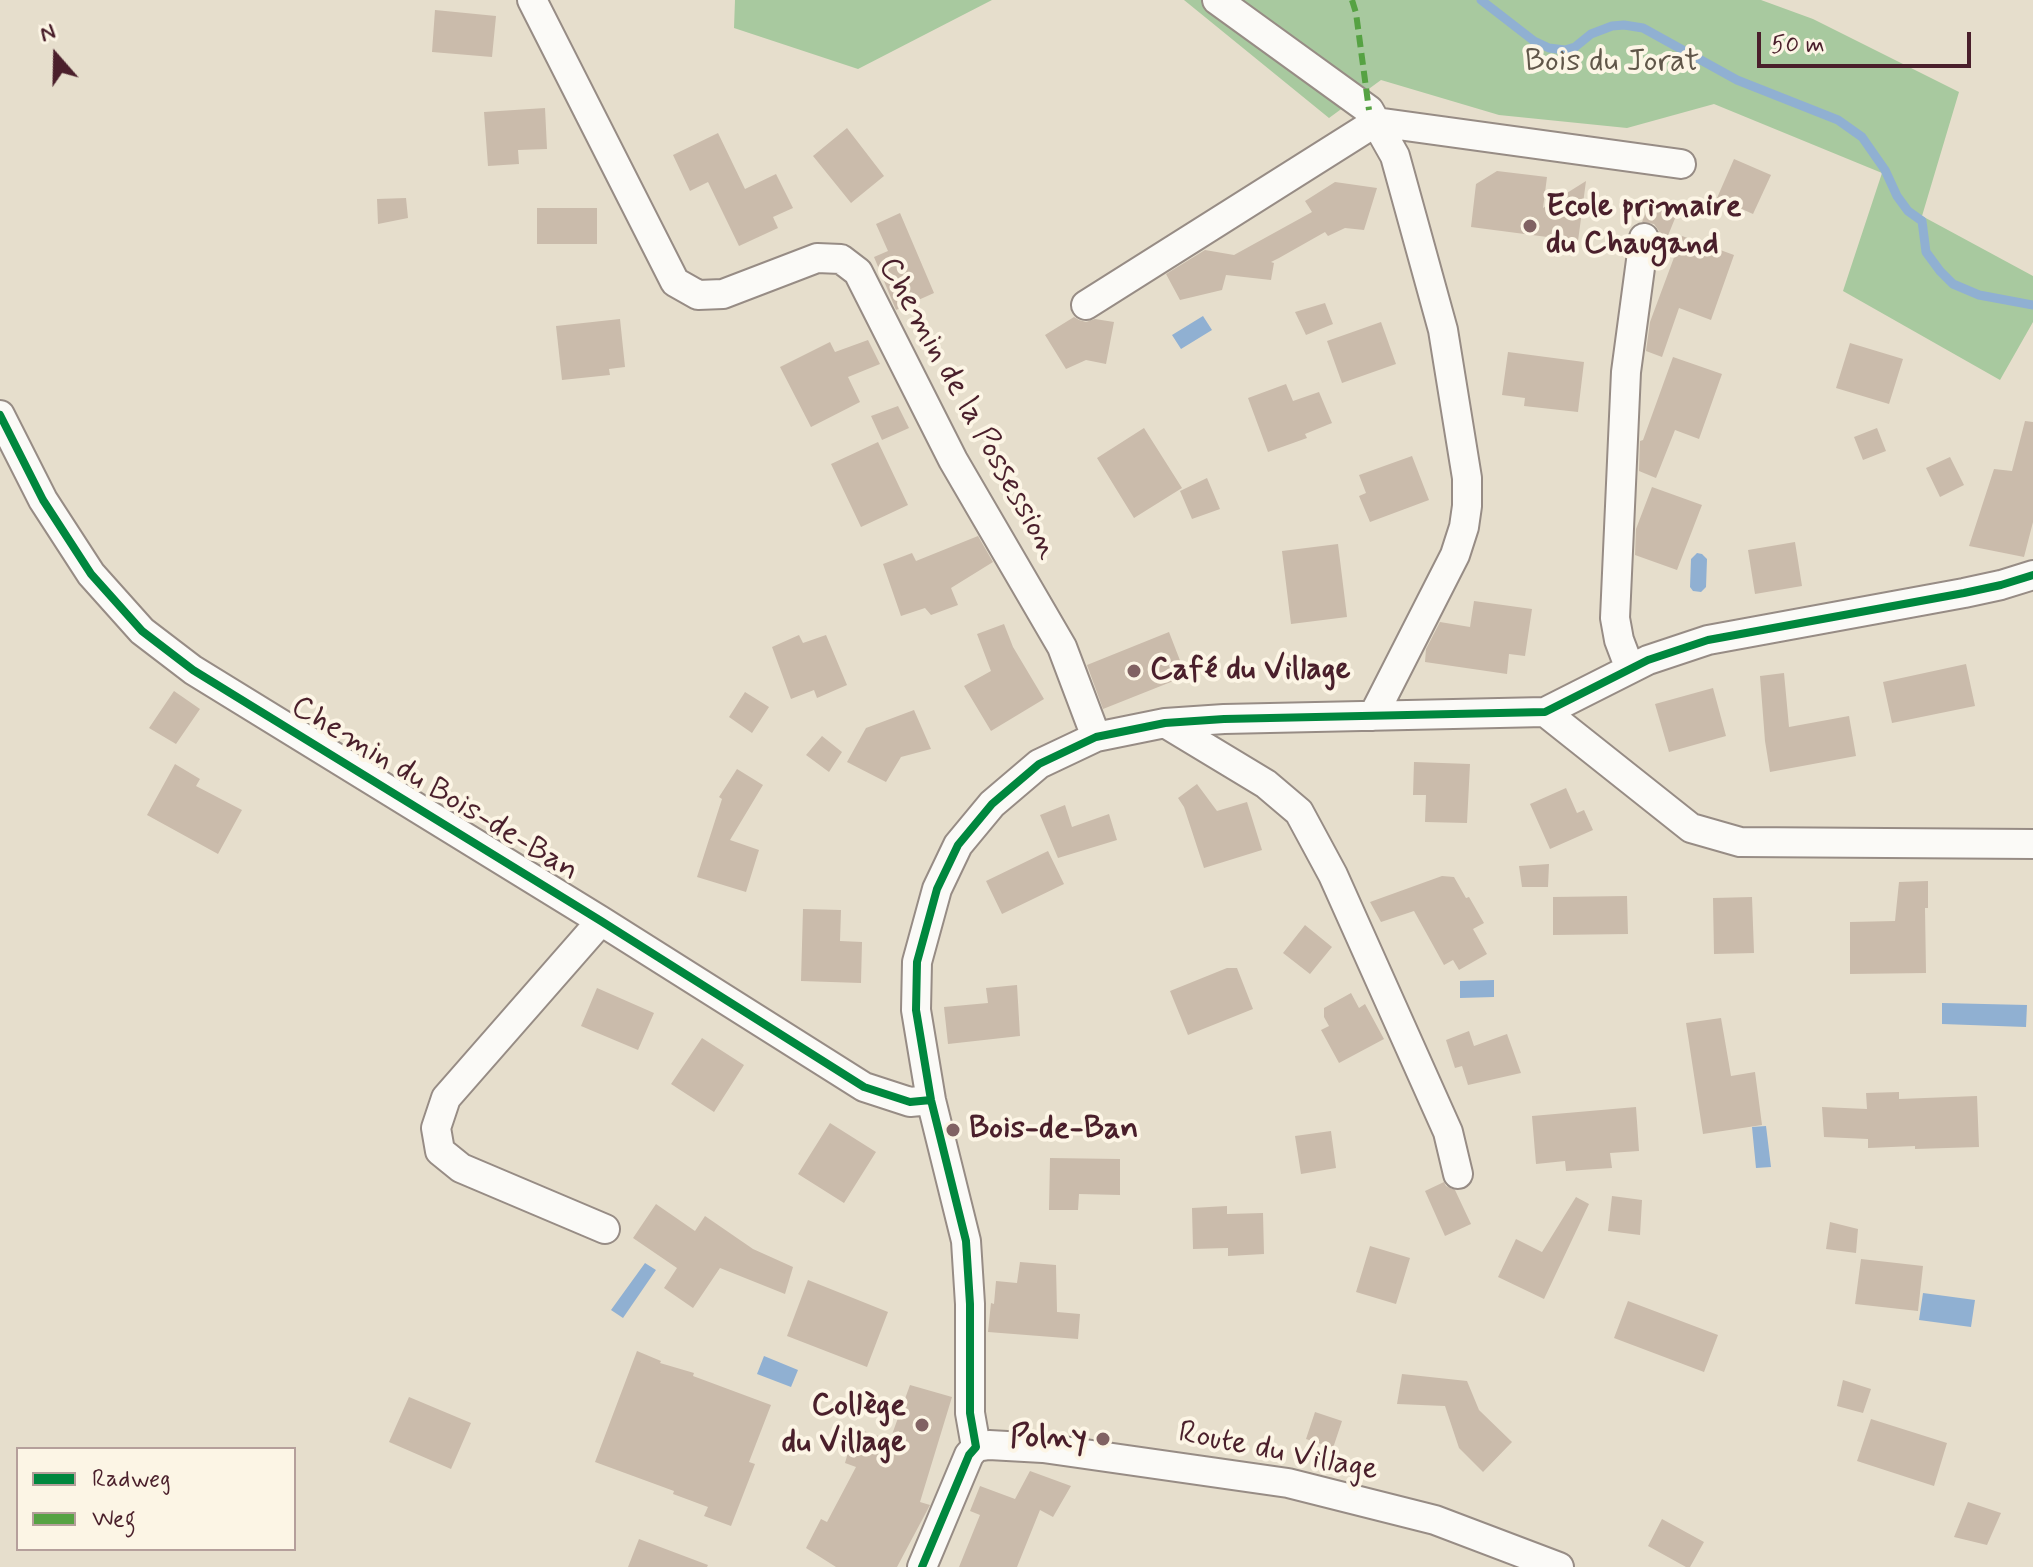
<!DOCTYPE html>
<html>
<head>
<meta charset="utf-8">
<style>
  body { margin:0 }
  #map { position:relative; width:2033px; height:1567px; overflow:hidden; background:#e6decc; font-family:Mynerve,sans-serif }
  canvas { display:block }
  .legend { position:absolute; left:16px; top:1447px; width:280px; height:104px; box-sizing:border-box; background:#fcf5e5; border:2px solid #b59f9b; margin:0; padding:10px 14px; list-style:none; font-size:24px; color:#4a1f2b }
  .legend li { display:flex; align-items:center; gap:16px; height:40px }
  .legend b { width:40px; border:2px solid #b59f9b }
  .north { position:absolute; left:16px; top:16px; width:80px; height:80px; -webkit-text-stroke:6px #fcf5e5; paint-order:stroke; rotate:340deg; font-size:22px; font-weight:700; line-height:32px; text-align:center; color:#4a1f2b }
  .north::after { content:''; display:block; margin:auto; width:28px; height:36px; background:#4a1f2b; clip-path:polygon(50% 0,100% 100%,50% 72%,0 100%) }
  .scale { position:absolute; left:1757px; top:32px; width:214px; height:36px; box-sizing:border-box; border:4px solid #4a1f2b; border-top:0; padding-left:10px; font-size:24px; line-height:28px; white-space:nowrap; color:#4a1f2b; -webkit-text-stroke:6px #fcf5e5; paint-order:stroke }
</style>
</head>
<body>
<div id="map">
<canvas width="2033" height="1567"></canvas>
<ul class="legend">
<li><b style="height:10px;background:#00873e"></b>Radweg</li>
<li><b style="height:10px;background:#56a243"></b>Weg</li>
</ul>
<div class="north">N</div>
<div class="scale">50 m</div>
</div>
<script>
const ctx = document.querySelector('canvas').getContext('2d');
ctx.lineJoin = 'round';
function fill(path, color) {
  ctx.fillStyle = color;
  ctx.fill(path, 'evenodd');
}
function shape(rows) {
  const path = new Path2D();
  for (const r of rows) {
    path.moveTo(r[0], r[1]);
    for (let i = 2; i < r.length; i += 2) path.lineTo(r[i], r[i + 1]);
  }
  return path;
}
function stroke(path, color, width, dash) {
  ctx.strokeStyle = color;
  ctx.lineWidth = width;
  ctx.lineCap = dash ? 'butt' : 'round';
  ctx.setLineDash(dash || []);
  ctx.stroke(path);
}
function label(font, color, halo, rows, align = 'center') {
  ctx.font = font + ' Mynerve,sans-serif';
  ctx.lineWidth = 8;
  ctx.setLineDash([]);
  ctx.textBaseline = 'middle';
  ctx.strokeStyle = halo;
  ctx.fillStyle = color;
  for (const [text, x, y, turn = 0] of rows) {
    ctx.save();
    ctx.translate(x, y);
    ctx.rotate((+turn || 0) * Math.PI / 180);
    ctx.textAlign = isNaN(turn) ? turn : align;
    if (halo) ctx.strokeText(text, 0, 0);
    ctx.fillText(text, 0, 0);
    ctx.restore();
  }
}
const forest = shape([
  [735,0,992,0,858,69,734,28],
  [1184,0,1761,0,1813,19,1959,92,1922,216,2033,276,2033,322,2000,380,1843,291,1882,173,1714,104,1627,128,1499,115,1381,80,1329,118]
]);
const water = shape([
  [1203,316,1212,330,1181,349,1172,335],
  [1697,553,1702,554,1707,559,1706,587,1701,592,1693,591,1690,587,1691,559],
  [1494,980,1494,997,1460,998,1460,981],
  [1942,1003,2027,1005,2026,1027,1942,1024],
  [1766,1126,1771,1167,1756,1168,1752,1127],
  [645,1263,656,1270,623,1318,611,1310],
  [1923,1293,1975,1300,1971,1327,1919,1320],
  [764,1356,798,1370,791,1387,757,1374]
]);
const stream = shape([
  [1481,0,1534,41,1549,48,1565,50,1575,47,1591,34,1612,26,1624,25,1643,28,1737,80,1838,120,1862,137,1885,170,1897,196,1908,211,1922,221,1926,252,1940,271,1953,284,1979,295,2033,305]
]);
const building = shape([
  [435,10,496,16,492,57,432,52],
  [545,108,547,149,518,150,519,164,488,166,484,112],
  [847,128,884,176,851,203,813,156],
  [718,133,745,189,776,174,793,208,773,217,778,228,739,246,708,182,690,191,673,155],
  [1734,159,1771,175,1753,214,1717,198],
  [1497,171,1547,177,1543,208,1586,181,1578,241,1471,227,1476,184],
  [1335,182,1377,188,1364,230,1345,228,1328,236,1325,232,1279,258,1271,262,1274,263,1271,280,1226,275,1222,290,1180,300,1166,274,1205,250,1234,255,1312,212,1305,201],
  [406,198,408,218,378,224,377,199],
  [1651,200,1678,211,1667,238,1660,236,1659,231,1654,224,1642,222],
  [537,208,597,208,597,244,537,244],
  [900,213,934,293,896,310,874,257,888,251,876,224],
  [1682,236,1734,255,1711,320,1679,308,1662,357,1646,351,1650,322],
  [1325,303,1333,324,1306,335,1295,312],
  [1074,317,1079,320,1086,322,1095,319,1114,322,1106,364,1086,360,1066,369,1045,335],
  [620,319,625,367,609,369,610,375,562,380,556,326],
  [1381,322,1396,364,1342,383,1327,341],
  [868,340,880,364,848,377,860,402,811,427,780,367,830,342,835,352],
  [1850,343,1903,359,1889,404,1836,388],
  [1508,352,1584,362,1578,412,1524,406,1525,398,1502,395],
  [1673,357,1722,374,1699,439,1675,430,1656,478,1639,471,1640,441,1643,440],
  [1286,384,1293,401,1319,392,1332,423,1305,434,1307,438,1268,452,1248,398],
  [898,406,909,428,882,440,871,416],
  [2025,421,2033,422,2033,522,2024,557,1969,546,1994,469,2012,471],
  [1144,428,1182,488,1134,518,1097,458],
  [1877,428,1886,451,1863,460,1854,437],
  [878,442,908,505,861,527,831,464],
  [1412,456,1429,500,1370,522,1359,496,1366,493,1359,475],
  [1950,457,1964,485,1940,497,1926,468],
  [1207,478,1220,509,1192,519,1180,491],
  [1652,487,1702,505,1677,570,1635,555,1636,529],
  [978,536,993,562,951,588,958,605,931,615,925,608,901,616,883,564,912,553,916,561],
  [1795,542,1802,586,1755,594,1748,550],
  [1338,544,1347,617,1291,624,1282,551],
  [1474,601,1532,609,1525,656,1509,654,1507,674,1425,662,1426,649,1440,622,1470,627],
  [1004,624,1013,647,1044,699,991,731,964,686,991,671,977,634],
  [1169,632,1186,676,1103,709,1087,665],
  [799,635,803,643,826,635,847,685,817,698,814,690,791,699,772,647],
  [1966,664,1975,706,1892,723,1883,682],
  [1784,673,1789,727,1849,716,1856,756,1770,772,1765,741,1760,676],
  [1713,688,1726,736,1669,752,1655,704],
  [174,691,200,709,176,744,149,728],
  [745,692,769,707,752,733,729,717],
  [914,710,931,749,901,757,886,782,847,762,866,728],
  [822,736,842,752,829,772,806,755],
  [1414,762,1470,764,1467,823,1425,822,1426,795,1413,795],
  [175,764,200,779,196,786,242,810,218,854,147,815],
  [737,769,763,785,730,840,759,850,746,892,697,877,722,799,719,797],
  [1197,784,1217,811,1247,802,1262,850,1204,868,1184,807,1178,798],
  [1566,788,1577,813,1584,810,1593,830,1550,849,1530,804],
  [1065,805,1072,827,1109,814,1117,840,1058,858,1040,815],
  [1048,851,1064,884,1002,914,986,881],
  [1549,864,1548,887,1522,887,1519,866],
  [1442,876,1454,877,1466,898,1469,897,1484,923,1473,929,1487,954,1459,970,1453,960,1444,965,1414,911,1381,922,1370,902],
  [1928,881,1928,908,1925,908,1926,973,1850,974,1850,922,1895,921,1899,882],
  [1627,896,1628,934,1553,935,1553,897],
  [1752,897,1754,953,1714,954,1713,898],
  [803,909,841,910,840,941,862,942,861,983,801,981],
  [1305,925,1332,947,1310,974,1283,953],
  [1227,968,1237,968,1253,1009,1188,1035,1170,991],
  [1017,985,1020,1036,948,1044,944,1007,988,1003,986,988],
  [597,988,654,1013,638,1050,581,1026],
  [1351,993,1359,1008,1365,1004,1384,1039,1339,1063,1321,1030,1329,1026,1324,1017,1324,1008],
  [1721,1018,1731,1076,1755,1072,1762,1125,1703,1134,1686,1023],
  [1469,1031,1474,1046,1507,1034,1521,1073,1468,1085,1462,1066,1455,1068,1446,1040],
  [702,1038,744,1065,714,1112,671,1084],
  [1899,1092,1899,1099,1977,1096,1979,1147,1915,1149,1915,1146,1868,1148,1868,1139,1824,1137,1822,1107,1867,1109,1866,1093],
  [1636,1107,1639,1151,1610,1153,1612,1168,1566,1171,1565,1161,1536,1164,1532,1116],
  [830,1123,876,1152,844,1203,798,1174],
  [1331,1131,1336,1168,1301,1174,1295,1136],
  [1050,1158,1120,1159,1120,1195,1079,1194,1078,1210,1049,1210],
  [1444,1182,1446,1186,1455,1190,1471,1224,1445,1236,1425,1191],
  [1612,1196,1642,1200,1640,1235,1608,1231],
  [1576,1197,1589,1204,1544,1299,1498,1277,1516,1239,1542,1252],
  [656,1204,695,1231,705,1216,753,1249,793,1267,785,1294,720,1268,693,1308,664,1288,677,1268,633,1238],
  [1227,1206,1227,1214,1263,1213,1264,1254,1228,1256,1228,1248,1193,1249,1192,1208],
  [1830,1222,1858,1229,1856,1253,1826,1249],
  [1370,1246,1410,1258,1396,1304,1356,1292],
  [1861,1259,1923,1266,1918,1311,1855,1304],
  [1020,1262,1056,1265,1057,1312,1080,1314,1078,1339,988,1332,991,1303,994,1304,996,1281,1017,1283],
  [808,1280,888,1312,867,1367,787,1336],
  [1628,1301,1718,1335,1704,1372,1614,1338],
  [637,1351,661,1361,660,1363,694,1373,693,1376,771,1405,749,1462,755,1464,731,1526,704,1516,708,1507,673,1494,674,1491,595,1462],
  [1402,1374,1467,1381,1479,1410,1512,1442,1483,1472,1459,1448,1445,1406,1397,1404],
  [1843,1380,1871,1389,1863,1413,1837,1406],
  [910,1385,952,1397,920,1502,930,1505,897,1567,836,1567,806,1548,821,1519,827,1522,856,1467,845,1463,855,1428,890,1440],
  [409,1397,471,1423,451,1469,389,1442],
  [1315,1412,1342,1421,1333,1448,1306,1439],
  [1871,1419,1947,1443,1934,1486,1857,1461],
  [1030,1471,1071,1486,1053,1517,1040,1510,1017,1567,959,1567,980,1515,970,1511,980,1486,1015,1499],
  [1968,1502,2001,1513,1987,1545,1954,1537],
  [1662,1519,1704,1542,1690,1567,1686,1567,1648,1546],
  [639,1539,708,1565,707,1567,628,1567]
]);
const minor = shape([
  [532,0,675,282,698,295,723,294,817,258,841,259,858,272,953,460,1062,647,1096,737],
  [1217,0,1369,110,1395,156,1443,330,1467,478,1467,506,1464,527,1455,555,1373,716],
  [1086,305,1376,122,1681,164],
  [0,415,43,500,91,574,142,631,193,670,601,921,864,1087,910,1102,931,1100],
  [1630,669,1619,640,1615,618,1626,372,1644,238],
  [1545,712,1691,828,1740,842,2033,844],
  [1165,723,1266,784,1299,812,1333,875,1448,1132,1458,1174],
  [601,921,446,1098,436,1128,440,1151,461,1168,605,1229],
  [976,1447,970,1413,970,1304,966,1241,931,1100,916,1010,917,962,937,889,958,845,992,804,1039,764,1096,737,1165,723,1224,719,1545,712,1648,660,1708,640,1964,593,2001,585,2033,575],
  [976,1447,989,1445,1043,1448,1288,1483,1435,1520,1559,1567],
  [922,1567,969,1455,976,1447]
]);
const quiet = shape([
  [1352,0,1356,13,1369,110]
]);
const cycleway = shape([
  [0,415,43,500,91,574,142,631,193,670,601,921,864,1087,910,1102,931,1100],
  [922,1567,969,1455,976,1447,970,1413,970,1304,966,1241,931,1100,916,1010,917,962,937,889,958,845,992,804,1039,764,1096,737,1165,723,1224,719,1545,712,1648,660,1708,640,1964,593,2001,585,2033,575]
]);
const markers = [
  [1530,226,8,"#816263"],
  [1134,671,8,"#816263"],
  [953,1130,8,"#816263"],
  [922,1425,8,"#816263"],
  [1103,1439,8,"#816263"]
];
const parkNames = [
  ["Bois du Jorat",1612,63]
];
const poiNames = [
  ["Ecole primaire",1546,208],
  ["du Chaugand",1546,245],
  ["Café du Village",1150,671],
  ["Bois-de-Ban",969,1130],
  ["Collège",906,1407,"right"],
  ["du Village",906,1444,"right"],
  ["Polny",1087,1439,"right"]
];
const streetNames = [
  ["Chemin de la Possession",967,409,61],
  ["Chemin du Bois-de-Ban",434,790,31],
  ["Route du Village",1278,1453,11]
];
fill(forest, '#a8c99f');
fill(water, '#90b0d2');
stroke(stream, '#90b0d2', 9);
fill(building, '#cabbab');
stroke(minor, '#978c85', 32);
stroke(minor, '#fbfaf7', 28);
stroke(quiet, '#56a243', 6, [12, 6]);
stroke(cycleway, '#00873e', 8);
for (const [x, y, r, color] of markers) {
  const dot = new Path2D();
  dot.arc(x, y, r, 0, 2 * Math.PI);
  ctx.fillStyle = color;
  ctx.fill(dot);
  stroke(dot, '#fcf5e5', 3);
}
label('32px', '#605649', '#fcf5e5', parkNames);
label('bold 32px', '#4a1f2b', '#fcf5e5', poiNames, 'left');
label('32px', '#4a1f2b', '#fcf5e5', streetNames);
</script>
</body>
</html>
